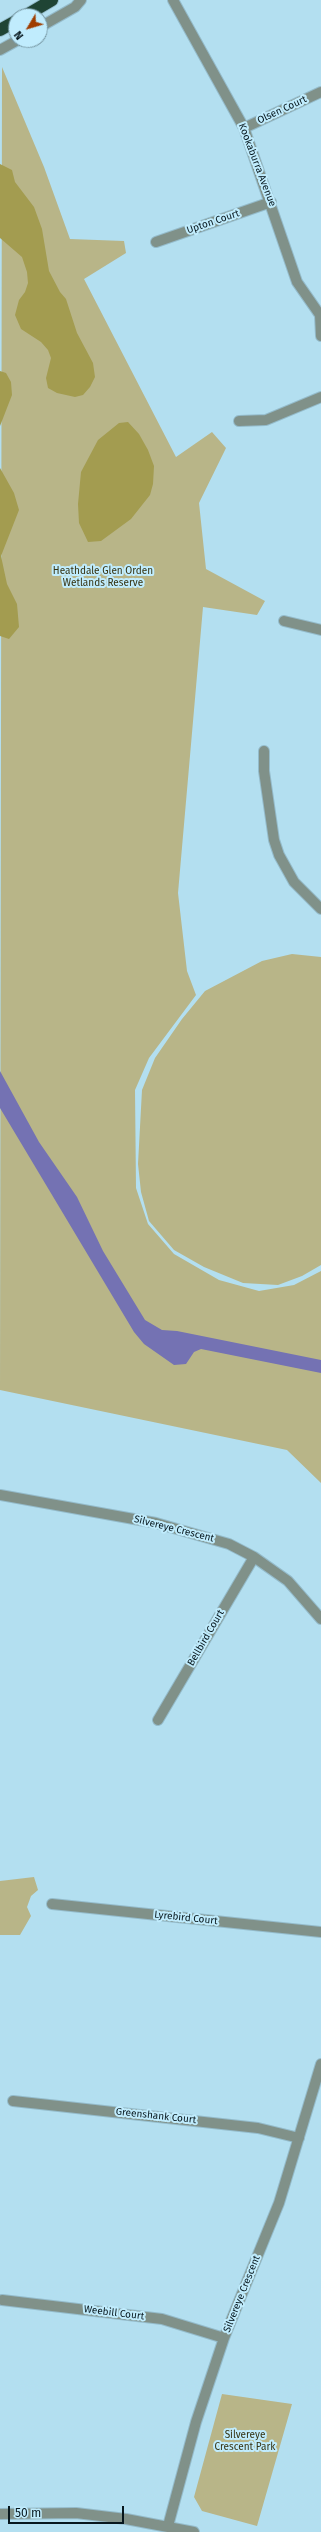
<!DOCTYPE html>
<html>
<head>
<meta charset="utf-8">
<style>
  body { margin:0 }
  #map { position:relative; width:321px; height:2532px; overflow:hidden; background:#b3dff0; font-family:"Fira Sans",sans-serif }
  canvas { display:block }
  .north { position:absolute; left:8px; top:8px; width:40px; height:40px; box-sizing:border-box; background:#c0ecfd; border:1px solid #7697a3; border-radius:50%; rotate:232deg; font-size:11px; font-weight:700; line-height:16px; text-align:center; color:#07171d }
  .north::after { content:''; display:block; margin:auto; width:14px; height:18px; background:#9f3d00; clip-path:polygon(50% 0,100% 100%,50% 72%,0 100%) }
  .scale { position:absolute; left:8px; top:2506px; width:116px; height:18px; box-sizing:border-box; border:2px solid #07171d; border-top:0; padding-left:5px; font-size:12px; line-height:14px; white-space:nowrap; color:#07171d; -webkit-text-stroke:3px #c0ecfd; paint-order:stroke }
</style>
</head>
<body>
<div id="map">
<canvas width="321" height="2532"></canvas>
<div class="north">N</div>
<div class="scale">50 m</div>
</div>
<script>
const ctx = document.querySelector('canvas').getContext('2d');
ctx.lineJoin = 'round';
function fill(path, color) {
  ctx.fillStyle = color;
  ctx.fill(path, 'evenodd');
}
function shape(rows) {
  const path = new Path2D();
  for (const r of rows) {
    path.moveTo(r[0], r[1]);
    for (let i = 2; i < r.length; i += 2) path.lineTo(r[i], r[i + 1]);
  }
  return path;
}
function stroke(path, color, width, dash) {
  ctx.strokeStyle = color;
  ctx.lineWidth = width;
  ctx.lineCap = dash ? 'butt' : 'round';
  ctx.setLineDash(dash || []);
  ctx.stroke(path);
}
function label(font, color, halo, rows, align = 'center') {
  ctx.font = font + ' "Fira Sans",sans-serif';
  ctx.lineWidth = 4;
  ctx.setLineDash([]);
  ctx.textBaseline = 'middle';
  ctx.strokeStyle = halo;
  ctx.fillStyle = color;
  for (const [text, x, y, turn = 0] of rows) {
    ctx.save();
    ctx.translate(x, y);
    ctx.rotate((+turn || 0) * Math.PI / 180);
    ctx.textAlign = isNaN(turn) ? turn : align;
    if (halo) ctx.strokeText(text, 0, 0);
    ctx.fillText(text, 0, 0);
    ctx.restore();
  }
}
const green = shape([
  [2,67,44,167,70,239,124,241,126,253,84,279,176,457,212,432,226,448,199,503,206,569,265,601,257,615,203,607,178,893,187,971,196,995,149,1058,135,1090,136,1188,148,1224,174,1254,219,1280,259,1291,294,1285,321,1271,321,1483,287,1450,0,1390],
  [292,954,321,957,321,1265,302,1276,278,1285,243,1283,204,1267,174,1250,149,1221,141,1192,138,1164,142,1090,155,1058,182,1019,205,991,262,961],
  [34,1877,38,1890,31,1896,27,1907,31,1916,20,1935,0,1935,0,1881],
  [222,2394,292,2404,257,2526,202,2511,194,2497]
]);
const forest = shape([
  [0,164,12,170,15,182,34,207,42,229,49,271,60,292,66,299,77,333,93,363,95,377,90,387,83,395,75,397,57,393,48,388,46,378,51,358,48,350,41,342,21,329,15,315,19,300,25,292,28,283,27,272,22,257,0,238],
  [0,371,6,373,11,382,12,395,0,426],
  [128,422,139,434,148,450,154,466,153,484,150,495,131,519,101,541,88,542,79,523,78,504,81,472,98,440,119,423],
  [0,468,14,493,19,510,1,556,7,584,17,604,19,627,9,639,0,636]
]);
const water = shape([
  [0,1071,39,1142,77,1197,103,1251,145,1320,162,1330,177,1331,321,1360,321,1373,201,1349,194,1352,186,1364,174,1365,144,1344,134,1332,0,1108]
]);
const minor = shape([
  [173,0,244,128,297,282,320,315,321,336],
  [40,27,75,7,81,0],
  [0,50,18,40],
  [244,128,321,92],
  [156,242,271,202],
  [239,421,266,420,321,397],
  [284,621,321,630],
  [264,751,264,771,274,840,279,855,294,882,321,909],
  [0,1495,156,1523,229,1544,254,1557,288,1581,321,1619],
  [158,1720,254,1557],
  [52,1904,321,1932],
  [13,2101,258,2128,299,2138],
  [2,2300,162,2319,224,2338],
  [0,2514,76,2513,126,2519,194,2532],
  [168,2526,196,2422,224,2338,279,2203,321,2064]
]);
const highway = shape([
  [25,16,52,0],
  [0,30,16,21]
]);
const streetNames = [
  ["Olsen Court",282,110,-25],
  ["Kookaburra Avenue",257,165,69],
  ["Upton Court",213,222,-19],
  ["Silvereye Crescent",174,1529,14],
  ["Bellbird Court",206,1638,-60],
  ["Lyrebird Court",186,1918,6],
  ["Greenshank Court",156,2116,6],
  ["Silvereye Crescent",242,2294,-68],
  ["Weebill Court",114,2313,7]
];
const parkNames = [
  ["Heathdale Glen Orden",103,571],
  ["Wetlands Reserve",103,583],
  ["Silvereye",245,2435],
  ["Crescent Park",245,2447]
];
fill(green, '#b8b588');
fill(forest, '#a39c50');
fill(water, '#7472b3');
stroke(minor, '#94bbca', 12);
stroke(highway, '#94bbca', 14);
stroke(minor, '#809189', 10);
stroke(highway, '#1f4434', 12);
label('10px', '#07171d', '#c0ecfd', streetNames);
label('10px', '#353210', '#c0ecfd', parkNames);
</script>
</body>
</html>
